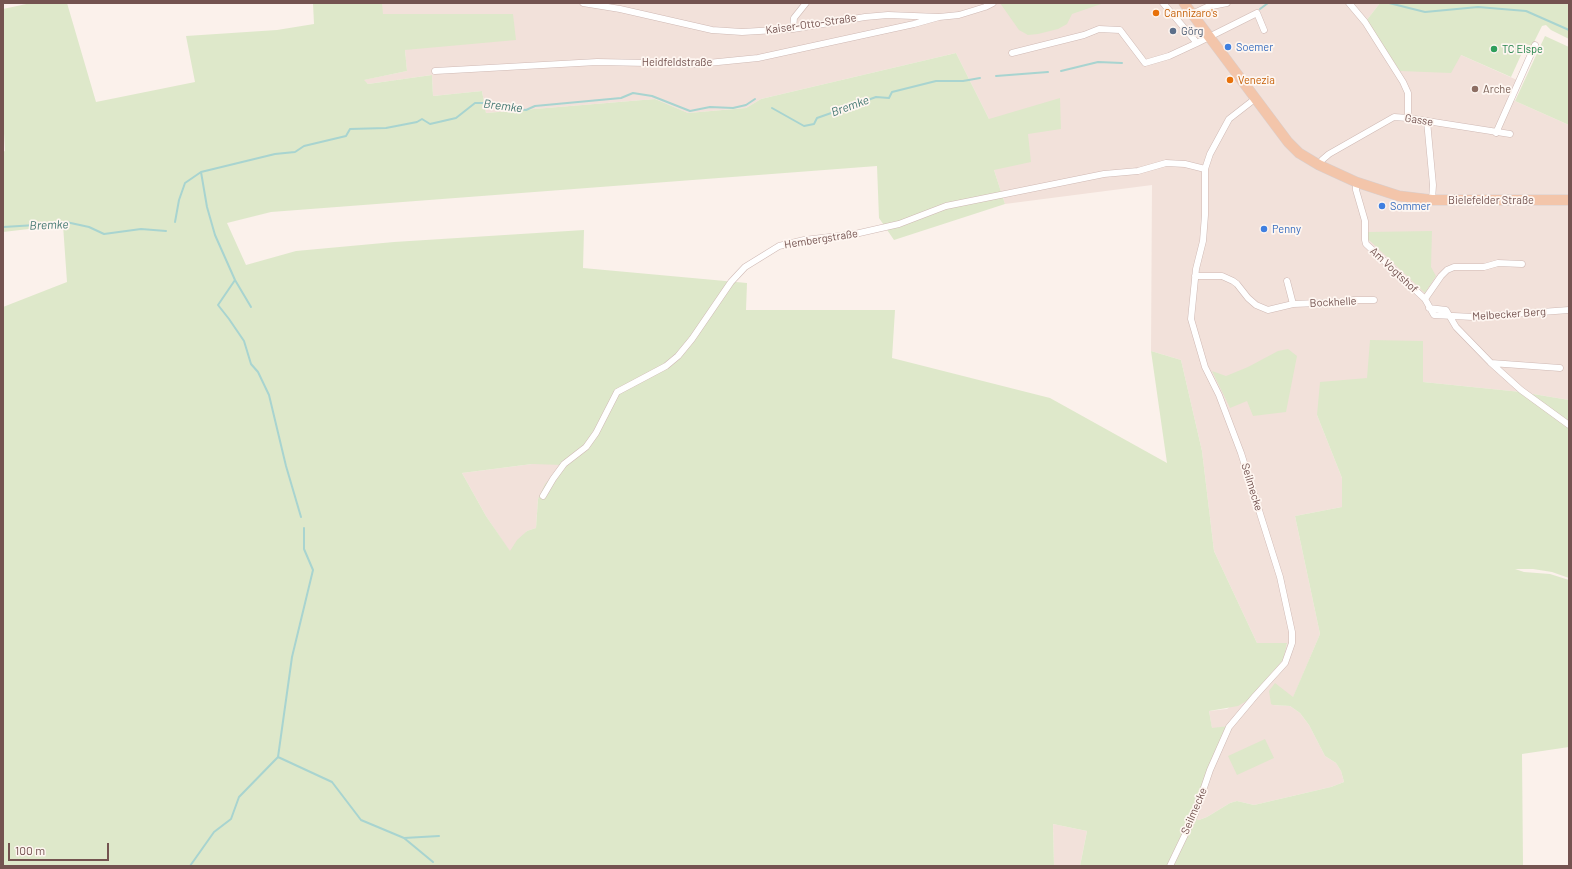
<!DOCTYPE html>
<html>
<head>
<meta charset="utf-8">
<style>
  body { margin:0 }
  #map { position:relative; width:1572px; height:869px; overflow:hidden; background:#fbf1eb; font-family:Barlow,sans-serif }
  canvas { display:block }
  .frame { position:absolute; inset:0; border:4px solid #745350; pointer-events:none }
  .scale { position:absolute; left:8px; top:843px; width:101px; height:18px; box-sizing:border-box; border:2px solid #745350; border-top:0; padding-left:5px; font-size:12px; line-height:14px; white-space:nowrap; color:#745350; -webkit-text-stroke:3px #fef6f1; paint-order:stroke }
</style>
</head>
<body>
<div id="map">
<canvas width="1572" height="869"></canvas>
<div class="frame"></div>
<div class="scale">100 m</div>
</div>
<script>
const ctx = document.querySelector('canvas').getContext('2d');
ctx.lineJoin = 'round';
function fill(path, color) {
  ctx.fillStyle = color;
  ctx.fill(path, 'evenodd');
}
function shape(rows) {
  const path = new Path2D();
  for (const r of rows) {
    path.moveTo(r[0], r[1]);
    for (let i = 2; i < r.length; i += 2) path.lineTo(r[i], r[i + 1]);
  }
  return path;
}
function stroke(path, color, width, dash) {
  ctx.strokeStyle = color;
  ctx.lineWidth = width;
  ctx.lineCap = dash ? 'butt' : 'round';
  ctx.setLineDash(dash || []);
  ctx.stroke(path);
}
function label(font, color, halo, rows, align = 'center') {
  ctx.font = font + ' Barlow,sans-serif';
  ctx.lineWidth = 3.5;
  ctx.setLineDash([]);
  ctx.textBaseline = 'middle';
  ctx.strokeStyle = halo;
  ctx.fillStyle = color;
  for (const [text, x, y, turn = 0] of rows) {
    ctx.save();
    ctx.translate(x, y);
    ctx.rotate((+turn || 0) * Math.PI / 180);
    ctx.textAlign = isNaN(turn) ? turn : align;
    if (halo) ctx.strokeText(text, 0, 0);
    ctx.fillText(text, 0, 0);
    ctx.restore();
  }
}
const residential = shape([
  [382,3,1380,3,1366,21,1400,71,1461,55,1517,80,1509,100,1515,101,1569,125,1569,400,1521,392,1423,382,1422,341,1367,378,1317,415,1342,478,1342,507,1295,516,1320,634,1293,698,1273,705,1290,706,1300,713,1309,725,1325,756,1336,763,1341,771,1344,782,1331,787,1254,805,1237,801,1230,803,1207,817,1199,820,1195,819,1228,726,1212,729,1209,711,1227,709,1263,682,1274,670,1287,644,1257,643,1214,551,1202,451,1181,360,1151,351,1152,185,1005,204,994,170,989,119,956,53,761,99,746,108,688,113,655,99,486,113,482,91,433,96,432,75,368,84,363,80,407,71,405,50,513,14,382,14],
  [532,464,562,464,538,499,536,528,527,531,510,552,486,516,462,473],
  [1053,824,1087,831,1080,866,1054,866]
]);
const green = shape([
  [31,3,67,3,96,102,195,82,186,36,277,30,314,24,313,3,382,3,383,14,513,14,516,40,405,50,407,71,364,80,368,84,432,75,433,96,482,91,486,113,655,99,688,113,746,108,761,99,956,53,989,119,1060,98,1061,129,1028,134,1031,162,994,170,1005,204,894,240,879,218,877,166,271,212,227,223,246,265,296,251,394,242,584,230,583,268,747,283,746,310,895,310,892,358,1050,398,1167,463,1151,351,1181,360,1202,451,1214,551,1257,643,1287,643,1283,660,1248,700,1238,706,1209,711,1212,728,1229,726,1195,819,1199,820,1207,817,1230,803,1237,801,1254,805,1331,787,1344,782,1341,771,1336,763,1325,756,1309,725,1300,713,1290,706,1273,705,1271,704,1269,691,1275,683,1293,697,1320,634,1295,516,1342,507,1342,478,1317,415,1320,382,1367,378,1370,340,1423,341,1423,382,1521,392,1569,400,1569,578,1552,572,1533,569,1515,569,1524,572,1550,574,1569,580,1569,747,1522,754,1523,866,1080,866,1087,831,1053,824,1054,866,3,866,3,307,67,282,63,225,3,232,3,152,5,151,3,115,3,9],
  [532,464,562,465,545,484,538,499,536,528,527,531,517,540,510,551,486,516,462,473],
  [1000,3,1104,3,1072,14,1067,24,1058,29,1038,34,1028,35,1019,30],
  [1380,3,1569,3,1569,39,1551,30,1546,25,1542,26,1532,46,1526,44,1511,77,1461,55,1451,73,1400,71,1366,21],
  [1545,36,1569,47,1569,125,1515,101],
  [1432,231,1431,267,1436,276,1425,293,1368,239,1368,232],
  [1288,349,1297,356,1286,412,1253,416,1247,401,1230,408,1212,371,1226,376,1248,367,1278,351],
  [1265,739,1274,758,1237,775,1228,756]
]);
const stream = shape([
  [1389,3,1425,12,1478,7,1526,11,1569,30],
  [1260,9,1268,3],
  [1061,71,1098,62,1122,63],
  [996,76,1048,72],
  [772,108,804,126,814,124,817,118,854,105,876,97,889,98,892,92,936,81,963,81,980,78],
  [201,172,207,207,215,235,235,280,218,305,229,319,244,341,251,364,258,372,269,395,286,466,301,517],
  [175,222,179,200,185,183,201,172,275,154,295,152,304,146,346,136,350,129,386,128,417,122,422,119,430,124,456,118,475,103,496,103,510,108,526,110,535,106,621,98,633,93,652,96,690,111,710,107,733,108,746,105,755,99],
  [3,227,53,224,61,226,66,222,89,227,104,234,141,229,166,231],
  [235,280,251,307],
  [278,757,332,782,361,820,404,838,433,862],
  [404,838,439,836],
  [190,866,214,832,231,819,239,797,278,757,292,657,313,570,304,549,304,528]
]);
const minor = shape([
  [583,3,620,9,712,30,742,32,793,29,865,17,888,15,939,17,959,15,985,7,993,3],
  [1163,3,1197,43],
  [1349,3,1365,22,1403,82,1408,93,1408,118],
  [1192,14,1207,7,1227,3],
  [793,29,794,18,806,3],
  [1012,53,1084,35,1099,29,1120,30,1145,63,1169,56,1197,43,1257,13,1264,30],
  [435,71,597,62,698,64,758,58,914,24,939,17],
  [1427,121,1433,185,1432,200],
  [1496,133,1535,45],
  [1319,165,1322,160,1329,154,1394,117,1408,118,1510,134],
  [1356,182,1356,190,1365,221,1365,240,1366,244,1425,299,1434,315,1473,317,1569,310],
  [1195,276,1222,276,1233,281,1237,284,1248,298,1256,305,1268,310,1293,304,1344,302,1354,300,1374,300],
  [1287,281,1293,304],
  [1425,299,1441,276,1447,270,1454,267,1484,267,1498,263,1522,264],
  [1429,308,1446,310,1456,327,1491,363,1521,390,1569,425],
  [1491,363,1560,368],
  [543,496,553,479,564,464,586,447,596,433,617,392,666,366,678,356,692,339,731,282,745,267,779,246,804,240,855,234,899,224,946,206,1104,174,1138,171,1166,163,1185,164,1205,169],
  [1170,866,1195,814,1210,770,1229,727,1255,696,1285,663,1292,643,1292,632,1280,577,1241,453,1219,395,1205,367,1191,319,1196,269,1203,241,1205,215,1205,169,1210,154,1229,119,1256,98]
]);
const primary = shape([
  [1184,3,1288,142,1299,153,1319,165,1356,182,1399,196,1432,200,1569,200]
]);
const markers = [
  [1156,13,4,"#e8710a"],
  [1173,31,4,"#5c6f8a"],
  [1228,47,4,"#3f7fe0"],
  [1494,49,4,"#2e9e5b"],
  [1230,80,4,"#e8710a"],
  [1475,89,4,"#8d6e63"],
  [1382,206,4,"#3f7fe0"],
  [1264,229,4,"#3f7fe0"]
];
const foodNames = [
  ["Cannizaro's",1164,13],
  ["Venezia",1238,80]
];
const streetNames = [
  ["Kaiser-Otto-Straße",811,24,-8],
  ["Heidfeldstraße",677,62],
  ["Gasse",1419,120,9],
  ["Bielefelder Straße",1491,200],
  ["Hembergstraße",821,239,-9],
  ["Am Vogtshof",1394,270,43],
  ["Bockhelle",1333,302,-3],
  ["Melbecker Berg",1509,314,-4],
  ["Seilmecke",1252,487,73],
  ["Seilmecke",1194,811,-67]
];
const serviceNames = [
  ["Görg",1181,31]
];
const shopNames = [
  ["Soemer",1236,47],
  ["Sommer",1390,206],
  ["Penny",1272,229]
];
const leisureNames = [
  ["TC Elspe",1502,49]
];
const educationNames = [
  ["Arche",1483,89]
];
const waterNames = [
  ["Bremke",503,106,7],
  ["Bremke",850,106,-20],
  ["Bremke",49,225,-2]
];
fill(residential, '#f2e1da');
fill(green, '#dee8ca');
stroke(stream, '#a8d4d0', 2);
stroke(minor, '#cfb9b4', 7);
stroke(primary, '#d8cfce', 11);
stroke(minor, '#fff', 6);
stroke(primary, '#f3c5aa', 10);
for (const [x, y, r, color] of markers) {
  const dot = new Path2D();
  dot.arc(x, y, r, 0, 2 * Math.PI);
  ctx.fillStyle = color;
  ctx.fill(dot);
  stroke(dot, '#fef6f1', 1.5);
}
label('11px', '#c56008', '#fef6f1', foodNames, 'left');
label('11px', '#745350', '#fef6f1', streetNames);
label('11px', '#4e5e75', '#fef6f1', serviceNames, 'left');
label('11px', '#366cbe', '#fef6f1', shopNames, 'left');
label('11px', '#27864d', '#fef6f1', leisureNames, 'left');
label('11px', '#785e54', '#fef6f1', educationNames, 'left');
label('italic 12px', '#447872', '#fef6f1', waterNames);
</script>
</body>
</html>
